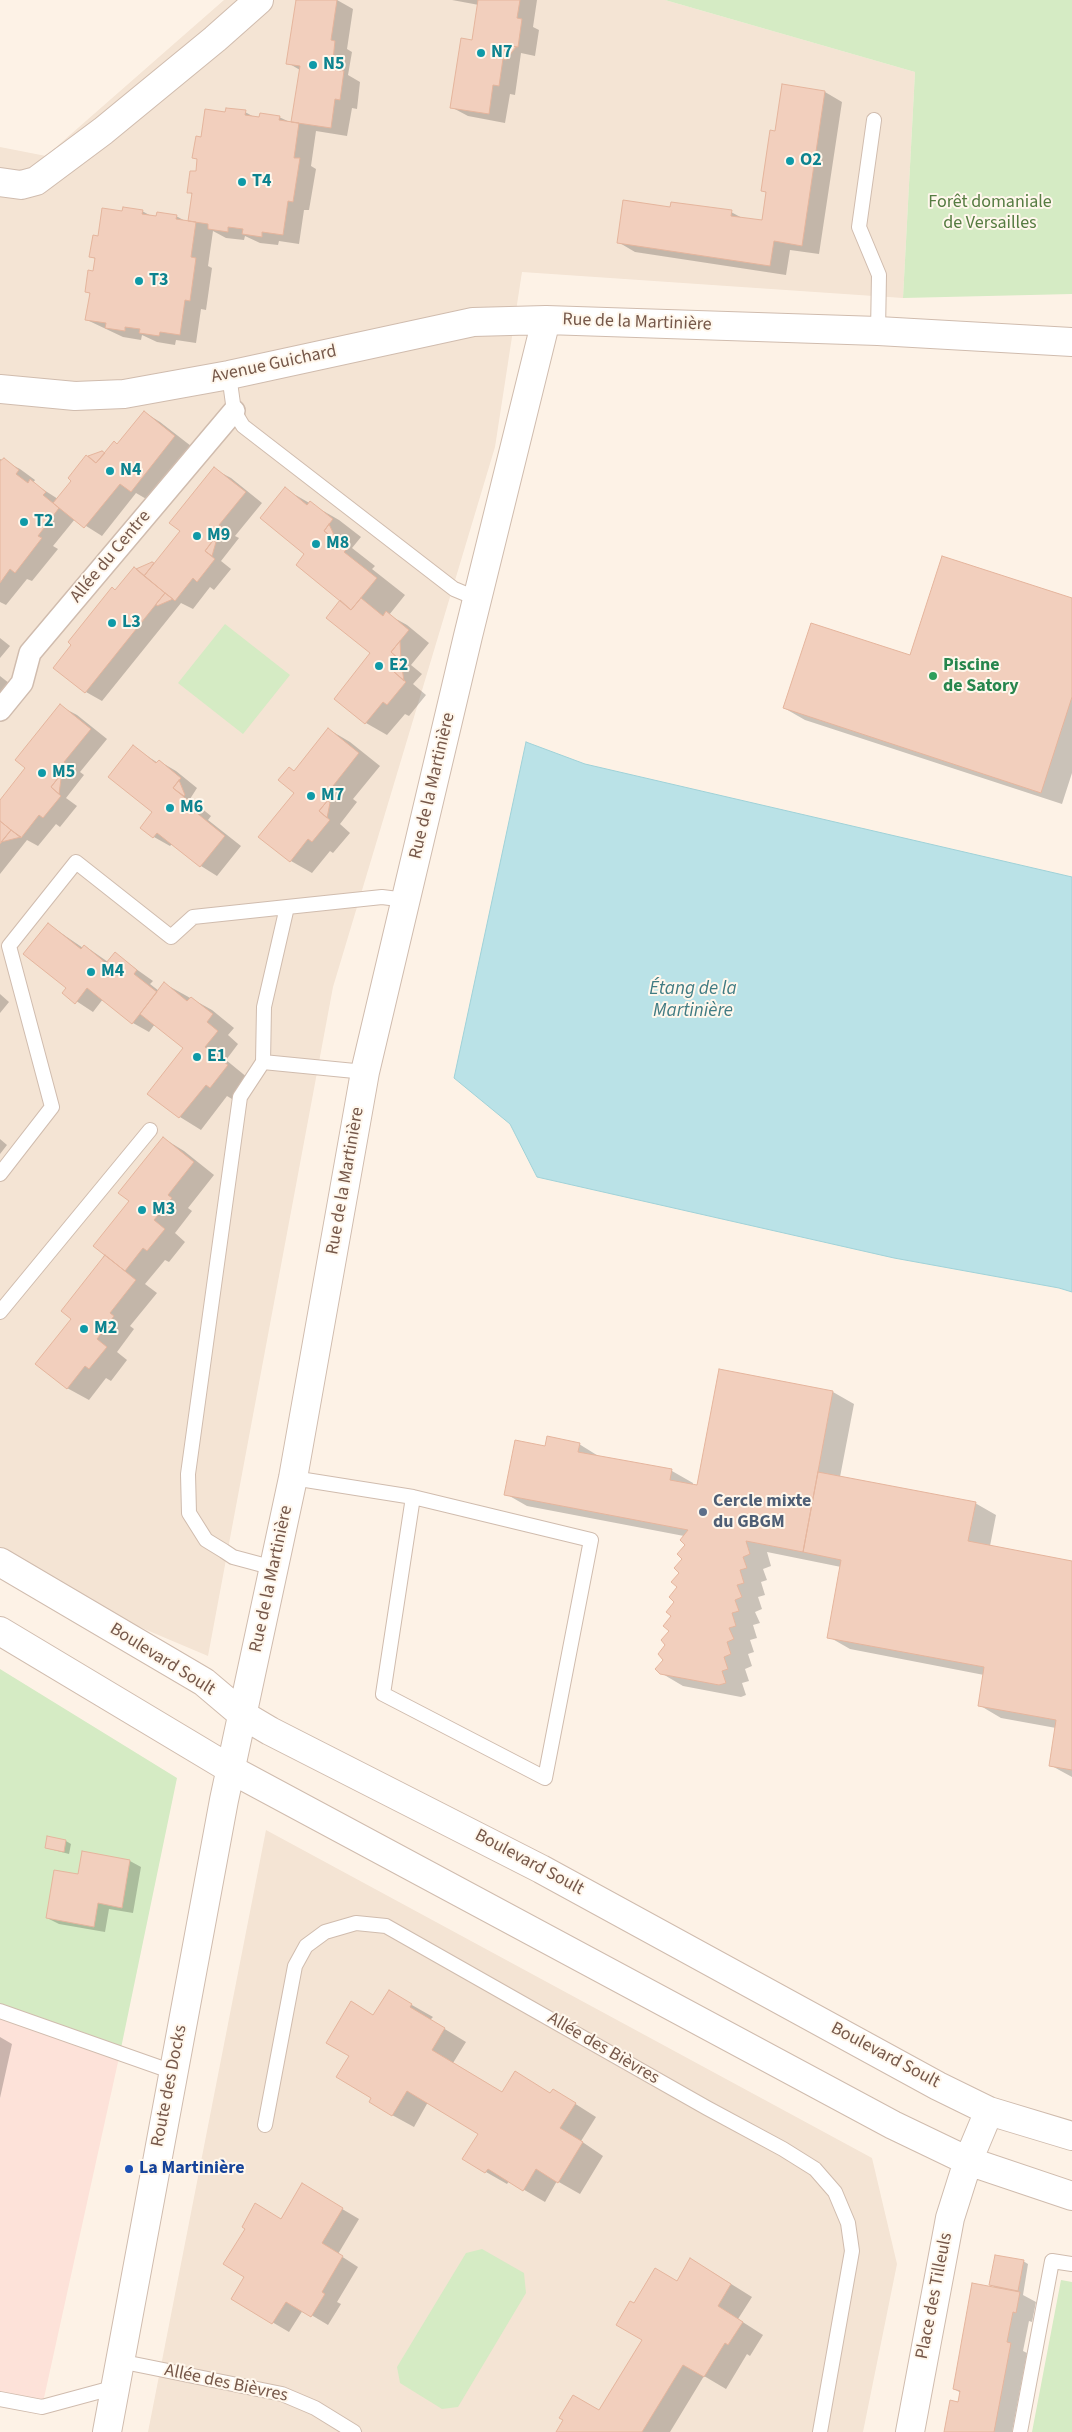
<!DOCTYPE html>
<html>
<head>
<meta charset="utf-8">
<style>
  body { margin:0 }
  canvas { display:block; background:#fdf2e6 }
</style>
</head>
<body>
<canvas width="1072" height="2432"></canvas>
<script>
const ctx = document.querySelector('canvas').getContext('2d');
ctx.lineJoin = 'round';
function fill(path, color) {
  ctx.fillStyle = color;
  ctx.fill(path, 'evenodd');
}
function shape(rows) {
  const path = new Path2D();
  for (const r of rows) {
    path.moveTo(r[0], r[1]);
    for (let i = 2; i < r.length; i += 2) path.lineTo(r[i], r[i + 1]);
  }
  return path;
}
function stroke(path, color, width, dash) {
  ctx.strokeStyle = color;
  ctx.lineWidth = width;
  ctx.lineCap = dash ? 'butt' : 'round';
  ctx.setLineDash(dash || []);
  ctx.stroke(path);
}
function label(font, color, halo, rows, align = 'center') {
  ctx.font = font + ' "Source Sans 3",sans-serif';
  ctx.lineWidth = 4;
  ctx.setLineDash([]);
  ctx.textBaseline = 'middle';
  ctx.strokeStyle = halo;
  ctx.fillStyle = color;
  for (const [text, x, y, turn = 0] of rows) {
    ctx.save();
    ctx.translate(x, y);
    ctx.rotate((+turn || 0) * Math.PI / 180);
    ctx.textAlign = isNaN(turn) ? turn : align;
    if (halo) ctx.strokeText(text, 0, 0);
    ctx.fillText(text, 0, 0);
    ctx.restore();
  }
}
const residential = shape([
  [224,0,665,0,915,72,903,298,522,272,495,447,333,987,208,1656,0,1568,0,147,46,156],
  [266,1830,872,2158,897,2264,863,2432,148,2432]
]);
const commercial = shape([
  [0,2019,120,2053,42,2407,0,2398]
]);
const green = shape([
  [665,0,1072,0,1072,294,903,298,915,72],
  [225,624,290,675,243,734,178,683],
  [0,1669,177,1778,120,2053,0,2019],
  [482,2249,524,2273,526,2293,458,2407,442,2409,400,2383,397,2367,466,2253],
  [1061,2280,1072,2282,1072,2432,1032,2432]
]);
const water = shape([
  [526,742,585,764,1072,877,1072,1292,1059,1288,894,1258,537,1177,510,1124,454,1078,526,742]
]);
const shadow = shape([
  [297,0,337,0,353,9,347,49,352,52,348,75,360,82,357,109,352,108,347,136,316,131,311,166,316,169,309,210,304,210,299,244,279,241,278,245,260,243,245,236,244,240,226,238,213,231,208,266,212,268,206,310,201,309,196,343,176,340,175,345,157,342,142,335,141,340,123,337,87,320,91,294,86,291,94,272,96,259,91,257,99,237,123,213,142,211,153,217,176,216,189,223,193,195,189,192,197,173,198,160,194,157,202,138,227,113,245,112,256,118,279,117,292,123,300,70,288,63],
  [452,0,537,0,533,27,539,30,535,56,521,53,515,95,510,94,505,123,468,116,451,107,473,41,479,5],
  [783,86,825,92,842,102,819,254,790,250,786,275,635,252,618,242,671,209,731,212,744,219,763,222,767,193,762,190,776,133],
  [144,412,160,422,191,446,148,500,136,493,102,536,75,519,53,546,58,549,32,581,27,579,6,605,0,602,0,459,20,469,35,480,33,483,58,499,94,460,118,445],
  [214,469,231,478,262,503,235,536,239,538,221,561,231,569,214,590,210,587,193,609,181,603,102,701,86,692,116,591,136,570,152,563,155,565,181,531],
  [285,489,339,520,361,537,352,548,375,566,372,569,405,595,389,615,407,625,429,643,411,665,422,674,413,684,426,695,409,716,405,714,387,735,366,723,336,699,372,653,341,600,306,554],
  [1072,600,1072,773,1062,804,805,720,784,708,910,657],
  [0,638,10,646,0,658],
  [0,676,14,687,0,704],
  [60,706,77,715,107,739,80,772,84,775,66,798,77,806,60,827,56,824,38,846,27,840,0,874,0,802,27,768],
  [328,729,350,742,380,766,353,799,357,802,340,824,350,833,333,853,330,851,312,873,291,861,260,836,296,792,294,772],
  [133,747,158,763,159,761,176,771,197,788,190,799,211,816,208,820,241,846,217,876,201,866,172,844,170,846,154,837,154,812],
  [48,924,83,948,85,946,108,962,115,954,153,981,150,984,159,991,165,984,212,1010,234,1028,228,1035,238,1044,226,1060,248,1078,232,1099,227,1096,201,1130,180,1117,149,1093,185,1048,155,1024,149,1032,133,1023,103,999,93,1012,64,993,68,988],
  [0,994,9,1002,0,1013],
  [163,1138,184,1151,214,1175,188,1208,192,1211,175,1233,185,1242,169,1262,165,1260,145,1284,157,1293,130,1326,134,1329,117,1352,127,1360,111,1381,106,1378,89,1400,67,1388,72,1319],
  [0,1139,7,1145,0,1154],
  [833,1392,854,1404,840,1477,975,1503,996,1515,990,1546,1072,1562,1072,1777,1050,1765,1056,1728,1001,1718,979,1705,984,1675,850,1649,829,1637,841,1567,767,1552,771,1566,763,1569,767,1580,761,1582,765,1595,758,1597,762,1609,755,1612,760,1623,753,1625,757,1638,750,1640,754,1652,748,1654,752,1666,745,1669,749,1681,742,1683,746,1695,741,1697,683,1686,661,1673,684,1559,686,1545,684,1536,527,1506,506,1494,546,1447,579,1444,600,1457,672,1471,693,1483,693,1485,698,1486],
  [66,1841,71,1844,69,1854,46,1848],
  [130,1861,141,1867,133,1913,109,1909,105,1932,59,1924,47,1918,79,1876],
  [389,1992,433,2017,430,2020,466,2042,453,2063,503,2094,551,2094,574,2103,596,2117,581,2141,603,2156,580,2194,557,2181,545,2202,509,2181,507,2184,486,2172,479,2133,428,2102,414,2127,392,2115,373,2098,374,2016],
  [0,2037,12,2044,0,2098],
  [302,2185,359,2219,338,2254,358,2267,337,2302,341,2304,328,2325,303,2310,289,2332,233,2299],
  [1023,2261,1028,2264,1023,2295,1036,2302,1032,2322,1029,2321,1023,2351,1027,2353,1012,2432,946,2432,959,2403,961,2393,954,2389,996,2288,991,2285],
  [712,2272,752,2297,738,2319,763,2335,750,2356,747,2354,726,2389,704,2376,670,2432,557,2432,599,2411,643,2339,635,2305,677,2282]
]);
const building = shape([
  [296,0,337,0,331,40,335,41,332,69,344,71,340,100,335,99,331,128,291,122,300,66,286,64,296,0],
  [478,0,520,0,517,18,522,19,518,47,505,45,499,86,493,85,489,114,450,108,461,38,472,40,478,0],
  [505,45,516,47,506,60,503,59,505,45],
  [334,56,336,57,341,71,332,69,334,56],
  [782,84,825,91,802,246,774,241,770,266,617,243,623,200,670,207,671,202,732,210,731,216,762,220,766,192,761,191,770,130,775,131,782,84],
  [226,108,246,110,245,115,259,117,260,113,280,116,279,120,299,123,294,158,300,158,293,202,288,201,283,235,262,232,262,237,242,234,243,229,228,227,228,232,208,229,208,224,188,221,192,193,187,193,190,171,196,171,197,159,192,158,196,136,201,137,205,109,225,112,226,108],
  [123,207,143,210,142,214,156,216,157,212,177,215,176,219,196,222,191,257,196,258,190,301,185,300,180,335,160,332,159,336,139,333,140,329,125,327,125,331,105,328,106,323,85,320,90,293,85,292,88,270,93,271,95,258,89,257,93,235,98,236,102,208,122,211,123,207],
  [144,411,175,436,131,492,120,484,84,528,53,503,71,481,68,478,86,455,96,463,114,441,117,444,144,411],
  [102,451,105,453,96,463,88,456,102,451],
  [4,458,19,470,16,474,28,483,30,479,46,492,43,495,59,508,38,536,42,538,15,573,10,569,0,583,0,461,4,458],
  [214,467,246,492,219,525,223,528,205,551,215,559,197,582,193,578,175,601,144,576,180,531,169,523,214,467],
  [285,487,307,505,310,501,333,519,324,531,347,549,344,552,377,578,351,610,296,565,304,554,260,518,285,487],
  [329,524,335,537,334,539,324,531,329,524],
  [213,540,216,542,212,556,205,551,213,540],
  [942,556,1072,598,1072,697,1041,793,783,708,811,623,910,655,942,556],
  [152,562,154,563,144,576,136,569,152,562],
  [134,567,165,593,85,693,53,668,71,645,68,642,112,587,115,590,134,567],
  [165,593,173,599,157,606,156,604,165,593],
  [361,598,383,616,386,611,409,630,391,652,401,661,393,671,406,682,387,705,383,702,365,724,334,699,370,653,326,618,340,600,351,610,361,598],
  [400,641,401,661,391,652,400,641],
  [401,661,404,681,393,671,401,661],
  [60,704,91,729,64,762,68,765,51,787,61,796,43,818,39,815,21,838,0,821,0,800,25,768,15,760,60,704],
  [328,728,359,753,333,786,337,789,319,811,330,820,312,842,308,839,290,862,258,837,294,793,278,780,289,767,294,771,328,728],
  [133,745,156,763,159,760,181,778,173,788,195,806,192,809,225,836,200,867,157,833,153,838,140,828,152,812,108,777,133,745],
  [59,777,61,779,59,794,51,787,59,777],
  [179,780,185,795,184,796,173,788,179,780],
  [328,800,330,803,327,818,319,811,328,800],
  [0,821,11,830,0,844,0,821],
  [11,830,21,837,1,842,11,830],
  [48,923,81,949,84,945,106,963,115,952,137,970,134,974,157,992,132,1024,87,988,75,1004,62,993,66,988,23,954,48,923],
  [164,982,187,1001,191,997,213,1014,207,1022,218,1031,205,1047,228,1065,210,1088,206,1085,179,1118,147,1094,183,1048,140,1014,164,982],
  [163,1137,194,1162,168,1195,172,1198,154,1220,165,1229,147,1251,143,1248,125,1271,93,1246,129,1201,118,1193,163,1137],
  [105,1255,136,1280,110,1313,114,1316,97,1339,107,1347,89,1369,85,1366,67,1389,35,1364,71,1319,61,1311,105,1255],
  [719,1369,833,1391,803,1552,746,1541,750,1554,743,1557,747,1568,740,1570,744,1583,737,1585,742,1597,735,1600,739,1611,732,1613,736,1626,729,1628,734,1639,727,1642,731,1654,724,1657,728,1669,722,1671,726,1683,719,1685,660,1674,655,1669,663,1660,658,1654,665,1645,661,1640,669,1631,663,1626,671,1616,666,1612,674,1602,669,1597,677,1587,671,1582,679,1573,674,1568,682,1559,677,1554,685,1545,680,1540,688,1530,504,1495,515,1440,545,1446,547,1436,580,1443,578,1452,672,1469,670,1480,697,1485,719,1369],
  [818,1472,976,1502,968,1541,1072,1561,1072,1770,1049,1766,1056,1720,978,1706,984,1667,827,1638,841,1560,803,1552,818,1472],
  [47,1836,66,1840,64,1852,45,1848,47,1836],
  [82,1851,130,1860,122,1908,98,1903,94,1927,46,1918,54,1870,78,1874,82,1851],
  [389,1990,412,2004,410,2007,445,2028,432,2050,502,2092,515,2071,550,2093,553,2089,576,2103,560,2128,583,2142,558,2183,536,2169,523,2191,488,2169,485,2173,462,2159,478,2134,407,2091,392,2116,369,2102,371,2098,336,2077,349,2056,326,2043,351,2001,373,2015,389,1990],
  [302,2183,343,2208,322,2243,343,2256,322,2292,325,2294,311,2317,286,2302,272,2324,231,2299,244,2277,223,2264,245,2229,242,2227,255,2203,281,2219,302,2183],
  [995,2255,1024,2260,1018,2291,989,2285,995,2255],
  [690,2258,731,2284,718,2306,743,2322,728,2345,725,2343,704,2377,683,2365,642,2432,556,2432,563,2420,559,2418,573,2395,599,2410,642,2340,616,2325,630,2301,634,2303,655,2268,677,2281,690,2258],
  [972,2283,1020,2292,1016,2313,1013,2312,1007,2342,1011,2343,994,2432,944,2432,950,2400,958,2402,960,2391,953,2389,972,2283]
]);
const service = shape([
  [874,120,859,227,879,275,878,331],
  [229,375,234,411,243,426,454,589,478,599],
  [263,1062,264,1007,287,907,382,897,406,900],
  [0,1174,52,1107,9,946,76,862,171,937,193,917,287,907],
  [0,1312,150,1130],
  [293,1478,413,1497,383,1694,545,1778,591,1540,413,1497],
  [274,1568,233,1557,224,1551,206,1540,189,1513,188,1474,240,1097,263,1062,365,1072],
  [0,2011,173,2072],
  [265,2125,295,1966,306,1946,325,1932,356,1923,386,1926,707,2108,783,2149,815,2169,835,2192,848,2223,852,2251,820,2432],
  [119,2361,282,2394,315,2408,354,2432],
  [0,2399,42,2407,116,2387],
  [1020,2432,1052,2261,1072,2264]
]);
const pedestrian = shape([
  [0,710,22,683,30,653,234,411]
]);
const minor = shape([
  [0,182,21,185,36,181,103,131,215,39,259,0],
  [0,389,75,396,124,394,229,375,473,322,546,320],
  [0,1562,204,1682,243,1715,270,1731,541,1869,938,2086,989,2111,1072,2136],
  [0,1631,232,1770,893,2125,968,2161,1072,2196],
  [107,2432,224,1800,293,1478,365,1072,468,636,546,320,878,331,1072,342],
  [910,2432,950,2218,968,2161,989,2111]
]);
const markers = [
  [481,53,5,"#0f9aa8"],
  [313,65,5,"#0f9aa8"],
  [790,161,5,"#0f9aa8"],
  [242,182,5,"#0f9aa8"],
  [139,281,5,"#0f9aa8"],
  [110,471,5,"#0f9aa8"],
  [24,522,5,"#0f9aa8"],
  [197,536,5,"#0f9aa8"],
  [316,544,5,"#0f9aa8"],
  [112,623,5,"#0f9aa8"],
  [379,666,5,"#0f9aa8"],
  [933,676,5,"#2e9e5b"],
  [42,773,5,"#0f9aa8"],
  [311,796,5,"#0f9aa8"],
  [170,808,5,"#0f9aa8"],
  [91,972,5,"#0f9aa8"],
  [197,1057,5,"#0f9aa8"],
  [142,1210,5,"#0f9aa8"],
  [84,1329,5,"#0f9aa8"],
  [703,1512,5,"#5c6f8a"],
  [129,2169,5,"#1a4fb4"]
];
const cultureNames = [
  ["N7",491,53],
  ["N5",323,65],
  ["O2",800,161],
  ["T4",252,182],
  ["T3",149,281],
  ["N4",120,471],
  ["T2",34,522],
  ["M9",207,536],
  ["M8",326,544],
  ["L3",122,623],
  ["E2",389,666],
  ["M5",52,773],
  ["M7",321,796],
  ["M6",180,808],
  ["M4",101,972],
  ["E1",207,1057],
  ["M3",152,1210],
  ["M2",94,1329]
];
const parkNames = [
  ["Forêt domaniale",990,203],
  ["de Versailles",990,224]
];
const streetNames = [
  ["Rue de la Martinière",637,323,2],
  ["Avenue Guichard",274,365,-12],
  ["Allée du Centre",111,557,-50],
  ["Rue de la Martinière",433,786,-77],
  ["Rue de la Martinière",346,1181,-80],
  ["Rue de la Martinière",272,1579,-78],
  ["Boulevard Soult",162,1660,32],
  ["Boulevard Soult",529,1863,28],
  ["Allée des Bièvres",603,2049,30],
  ["Boulevard Soult",885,2056,28],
  ["Route des Docks",170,2086,-79],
  ["Place des Tilleuls",935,2296,-79],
  ["Allée des Bièvres",226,2384,12]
];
const leisureNames = [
  ["Piscine",943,666],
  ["de Satory",943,687]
];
const serviceNames = [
  ["Cercle mixte",713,1502],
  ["du GBGM",713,1523]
];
const transitNames = [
  ["La Martinière",139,2169]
];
const waterNames = [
  ["Étang de la",693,990],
  ["Martinière",693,1012]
];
fill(residential, '#f4e4d4');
fill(commercial, '#fde2d9');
fill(green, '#d5ebc4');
fill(water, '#bae2e7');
stroke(water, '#a0d2d8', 1);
fill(shadow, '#0003');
fill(building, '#f2cfbd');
stroke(building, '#e5b59d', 1);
stroke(service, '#d0bcae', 16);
stroke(pedestrian, '#d0bcae', 24);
stroke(minor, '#d0bcae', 30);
stroke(service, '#fff', 14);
stroke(pedestrian, '#fff', 21);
stroke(minor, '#fff', 28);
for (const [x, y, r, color] of markers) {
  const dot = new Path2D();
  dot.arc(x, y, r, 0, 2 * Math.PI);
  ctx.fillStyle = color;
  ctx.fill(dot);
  stroke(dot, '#fff7ec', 2);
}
label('bold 18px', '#0d838f', '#fff7ec', cultureNames, 'left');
label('18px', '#567c42', '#fff7ec', parkNames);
label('18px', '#76584a', '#fff7ec', streetNames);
label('bold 18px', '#27864d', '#fff7ec', leisureNames, 'left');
label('bold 18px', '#4e5e75', '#fff7ec', serviceNames, 'left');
label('bold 18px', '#164399', '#fff7ec', transitNames, 'left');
label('italic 19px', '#407b83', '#fff7ec', waterNames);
</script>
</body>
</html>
